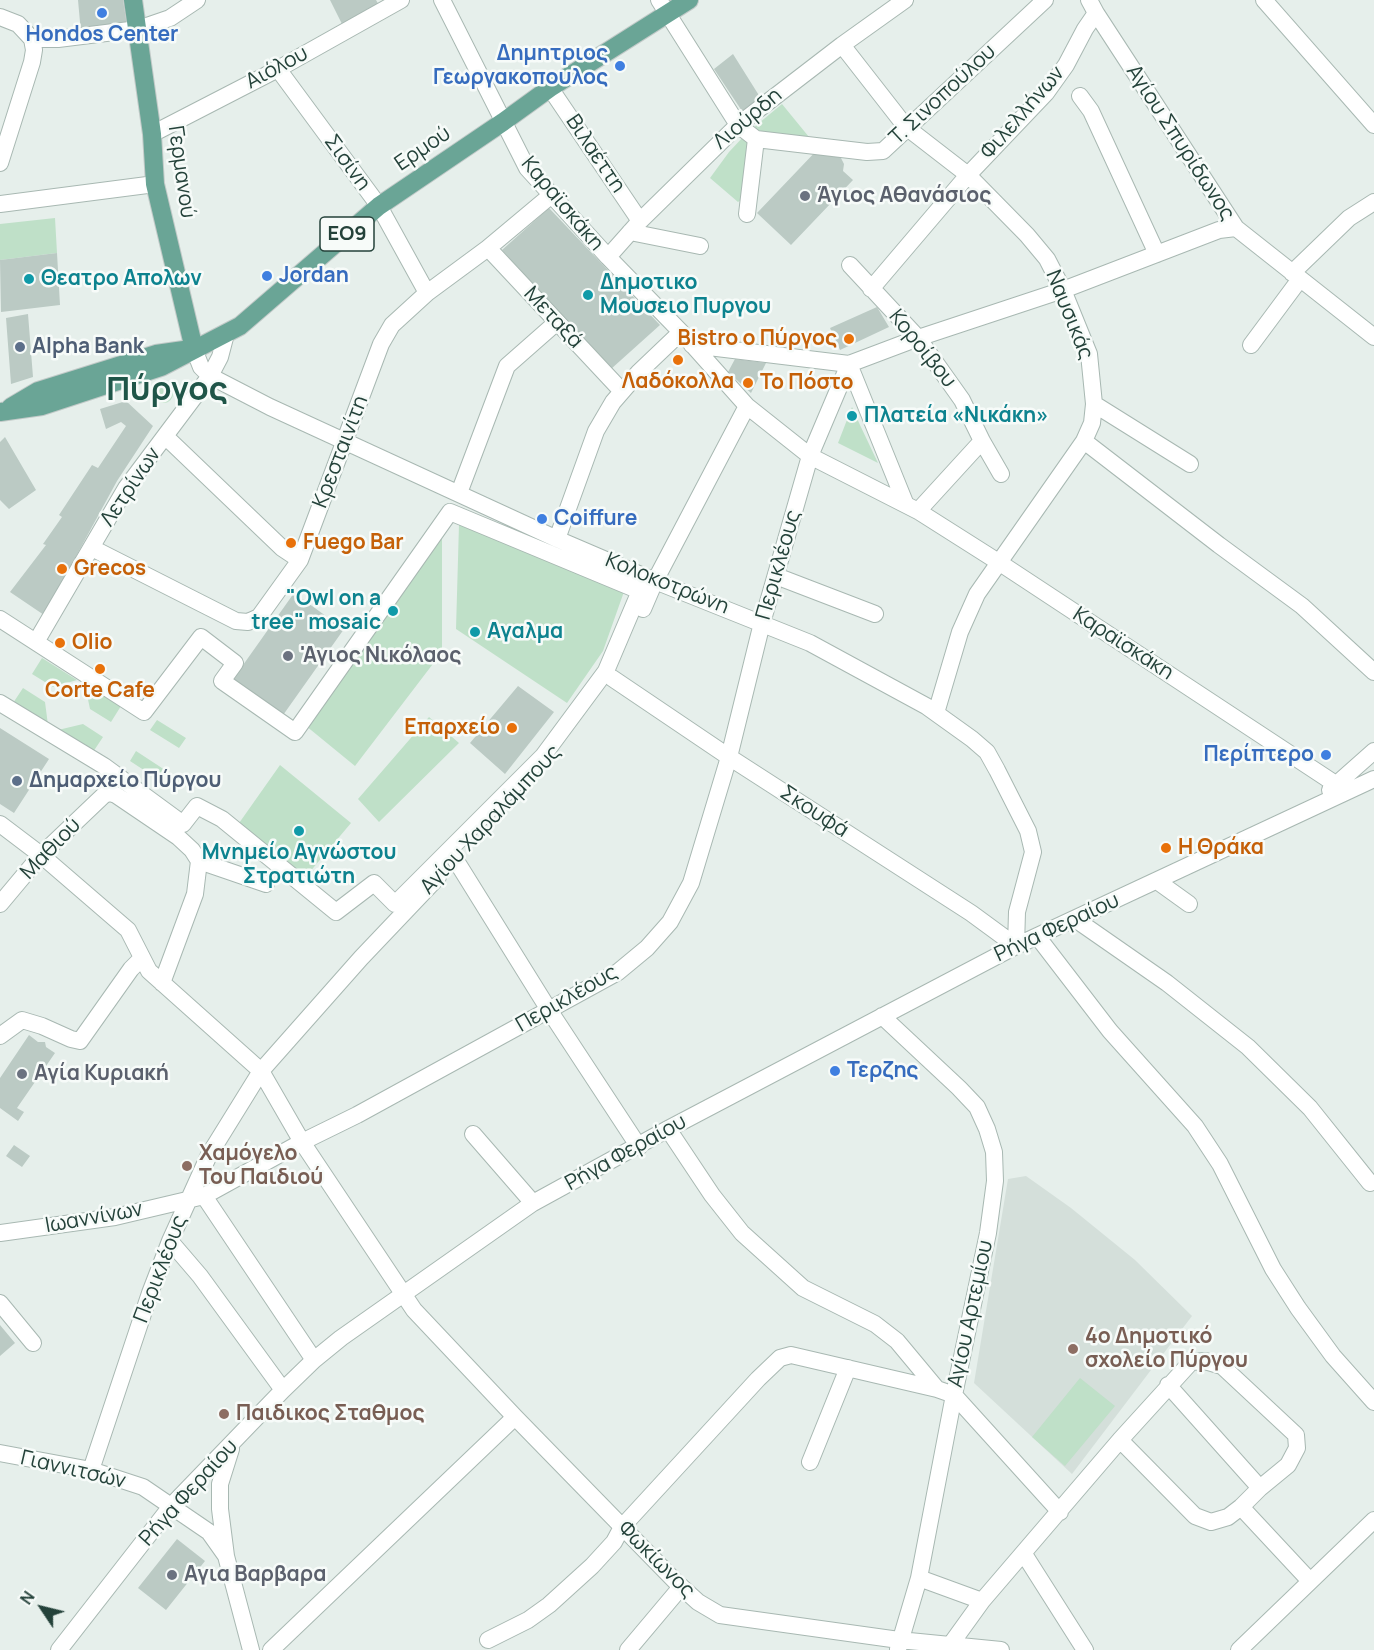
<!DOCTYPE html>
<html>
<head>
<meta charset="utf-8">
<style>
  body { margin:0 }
  #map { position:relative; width:1374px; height:1650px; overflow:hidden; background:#e6efeb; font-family:Manrope,sans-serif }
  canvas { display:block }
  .north { position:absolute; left:12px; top:1578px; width:60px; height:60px; -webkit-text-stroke:4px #f7fbf9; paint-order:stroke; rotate:305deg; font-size:16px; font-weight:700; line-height:24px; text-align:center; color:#24423a }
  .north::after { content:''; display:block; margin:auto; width:21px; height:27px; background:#24423a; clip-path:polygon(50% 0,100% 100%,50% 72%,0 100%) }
</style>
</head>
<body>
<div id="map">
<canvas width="1374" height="1650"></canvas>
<div class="north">N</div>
</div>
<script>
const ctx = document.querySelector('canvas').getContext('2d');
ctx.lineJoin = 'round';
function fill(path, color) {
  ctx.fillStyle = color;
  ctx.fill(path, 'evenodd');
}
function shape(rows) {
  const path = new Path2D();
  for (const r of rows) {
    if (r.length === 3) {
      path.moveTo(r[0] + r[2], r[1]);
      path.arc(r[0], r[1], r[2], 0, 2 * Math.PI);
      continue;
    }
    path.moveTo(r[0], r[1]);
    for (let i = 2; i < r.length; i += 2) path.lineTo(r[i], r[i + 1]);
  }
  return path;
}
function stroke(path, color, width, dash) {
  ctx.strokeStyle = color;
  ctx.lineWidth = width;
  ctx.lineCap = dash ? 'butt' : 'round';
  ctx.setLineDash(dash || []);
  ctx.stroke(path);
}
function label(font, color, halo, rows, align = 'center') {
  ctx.font = font + ' Manrope,sans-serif';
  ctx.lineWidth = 5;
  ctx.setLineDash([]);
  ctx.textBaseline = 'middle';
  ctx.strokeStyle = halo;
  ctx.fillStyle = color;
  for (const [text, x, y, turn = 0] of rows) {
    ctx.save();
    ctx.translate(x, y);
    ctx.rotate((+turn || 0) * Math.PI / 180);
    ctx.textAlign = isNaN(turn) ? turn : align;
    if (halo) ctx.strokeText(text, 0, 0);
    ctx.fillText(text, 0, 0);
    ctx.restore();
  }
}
const built = shape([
  [1026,1176,1071,1208,1135,1260,1192,1316,1072,1474,974,1383,1008,1179]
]);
const green = shape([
  [782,104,809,137,757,132,753,128],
  [744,136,749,142,742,199,738,202,710,178,729,152],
  [55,218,57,253,0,260,0,224],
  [164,394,9],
  [852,407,860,425,878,463,838,443],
  [459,524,626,586,603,651,567,703,456,629],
  [442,536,442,652,355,766,300,721],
  [42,658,77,680,53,687,32,674],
  [85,685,121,706,111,722,90,709],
  [23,688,45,702,48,725,13,703],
  [429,717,459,743,379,822,358,799],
  [157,720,186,738,179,748,150,730],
  [83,724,103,737,93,752,58,730],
  [136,751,165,770,159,780,130,761],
  [280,765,351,823,303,880,237,826],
  [1080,1378,1115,1406,1065,1466,1032,1437]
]);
const building = shape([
  [78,0,123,0,127,25,81,33],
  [330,0,376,0,380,7,344,28],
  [733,54,760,97,742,111,714,69],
  [819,148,828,156,838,156,841,158,844,164,843,171,853,180,791,245,757,213],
  [549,208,660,325,611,369,502,250],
  [57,253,60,305,1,312,0,260],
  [877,307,889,327,840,350,830,328],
  [28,314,33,377,11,384,6,318],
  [735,359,766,363,751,393,728,372],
  [126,401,153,426,117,481,44,615,10,592,46,545,43,544,62,517,59,515,92,465,98,468,126,426,121,422,106,429,100,409],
  [5,437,36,490,9,509,0,500,0,442],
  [294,593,344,629,281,718,231,682],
  [518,686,554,712,505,774,470,743],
  [0,728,49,759,14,813,0,804],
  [29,1035,38,1042,45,1042,46,1047,55,1053,17,1108,24,1112,18,1121,0,1108,0,1078],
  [14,1145,30,1156,22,1167,6,1156],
  [0,1325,15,1343,0,1356],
  [177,1539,205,1561,166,1610,138,1588]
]);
const minor = shape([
  [442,0,527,168,608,257,681,332,747,406,810,456,918,511,1000,563,1337,785],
  [659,0,738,125,756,139,867,152,883,151,1045,0],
  [1089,0,1096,13,1236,228,1374,337],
  [1264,0,1374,125],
  [0,17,18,24,32,39],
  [32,39,58,39,138,29,170,18,197,0],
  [842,45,906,127,968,175,1027,235,1047,259,1063,290,1089,354,1094,404,1092,423,1084,441,977,594,960,632,936,713],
  [278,69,379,206,427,293],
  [550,88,640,221],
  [1080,96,1091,111,1157,254],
  [152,134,278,69,401,0],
  [0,163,32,62,34,50,32,39],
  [0,204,155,184],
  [747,214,756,139],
  [630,232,700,246],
  [488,248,618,387],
  [608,257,640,221,738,125,842,45,905,0],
  [850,265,918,338,962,400,982,441,1001,474],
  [1292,273,1349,218,1374,202],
  [871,289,968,175,1046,93,1066,65,1085,29,1096,13],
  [692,345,849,364,918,338,1063,290,1219,230,1236,228],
  [1251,345,1300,279],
  [194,349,201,367,210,376,270,407,557,539,655,581,810,643,926,706,972,739,987,752,997,770,1028,831,1033,852,1017,912,1016,946],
  [849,364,906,505],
  [1094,404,1190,464],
  [166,437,282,548,300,560],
  [1084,441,1219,545,1302,606,1374,672],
  [459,493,507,366,557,322],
  [918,511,982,441],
  [557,539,596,431,613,402,639,372,681,332],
  [92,548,236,621,248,622,259,617,300,560,381,344,392,325,427,293,488,248,549,197],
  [776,576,875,614],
  [643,609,655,581,747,406],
  [0,619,144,712,201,637,235,663,222,681,295,732,450,512,640,591,606,671,543,756,395,904,374,883,336,912,222,819,197,806,183,824,104,766,0,703],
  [36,642,126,488,210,376,220,357,226,334],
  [612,678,729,757,971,913,1016,946],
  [1330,790,1374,751],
  [0,824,41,855,128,930,149,971,261,1071,302,1142,414,1310,515,1417,676,1582,698,1602,720,1615,899,1640,1001,1650],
  [455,859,549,1010,639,1147],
  [199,861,266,884],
  [1157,881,1189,904],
  [0,904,41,855,104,795,110,793,116,795,178,837,192,850,199,861,195,894,162,983],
  [1075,919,1167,983,1248,1047,1310,1108,1370,1183],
  [1037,936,1110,1031,1195,1126,1220,1164,1273,1269,1298,1308,1333,1356,1374,1402],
  [882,1016,959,1088,977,1107,987,1129,994,1152,995,1181,988,1233,954,1395,919,1578,898,1649],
  [0,1036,22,1020,42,1026,71,1039,80,1041,131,969,141,959],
  [668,1129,712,1195,742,1233,803,1288,875,1324,897,1341,937,1389,954,1395,1060,1512],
  [473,1134,533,1203],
  [204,1196,314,1360],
  [0,1233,115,1217,204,1196,302,1142,357,1115,618,972,647,948,670,922,691,883,729,757,762,623,810,456,849,364],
  [170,1241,200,1276,283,1390],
  [0,1303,33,1343],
  [1168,1385,1260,1488],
  [231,1449,220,1484,220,1509,226,1556,251,1650],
  [0,1453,91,1470,143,1487,209,1532,226,1556],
  [810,1462,848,1368],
  [91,1470,150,1293,170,1241,209,1155,261,1071,361,958,438,877],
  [1241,1507,1310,1581],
  [1024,1554,1085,1650],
  [919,1578,982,1601],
  [488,1640,528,1620,549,1605,592,1566,614,1542,622,1527,758,1379,780,1358,791,1355,937,1389],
  [951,1644,982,1601,1120,1440,1191,1362,1205,1361,1222,1366,1296,1435,1297,1448,1288,1465,1260,1488,1241,1507,1228,1517,1211,1522,1195,1516,1120,1440],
  [59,1650,172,1505,283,1390,314,1360,341,1338,533,1203,668,1129,1016,946,1374,779],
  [271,1650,515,1417],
  [628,1650,681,1587],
  [1239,1650,1374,1520]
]);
const major = shape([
  [133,0,152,134,155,184,194,349],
  [11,407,38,391,156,354,184,350],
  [0,412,42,406,161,367,240,326,379,206,503,122,550,88,689,0]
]);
const markers = [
  [102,13,6,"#3f7fe0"],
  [620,66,6,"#3f7fe0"],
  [805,196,6,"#6b7280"],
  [267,276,6,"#3f7fe0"],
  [29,279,6,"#0f9aa8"],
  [588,295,6,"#0f9aa8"],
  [849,339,6,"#e8710a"],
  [20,347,6,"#5c6f8a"],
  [678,360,6,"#e8710a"],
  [748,383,6,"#e8710a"],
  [852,416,6,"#0f9aa8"],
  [542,519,6,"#3f7fe0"],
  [291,543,6,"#e8710a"],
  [62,569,6,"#e8710a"],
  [393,611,6,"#0f9aa8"],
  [475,632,6,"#0f9aa8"],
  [60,643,6,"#e8710a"],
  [288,656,6,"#6b7280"],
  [100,669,6,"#e8710a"],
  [512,728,6,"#e8710a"],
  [1326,755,6,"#3f7fe0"],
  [17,781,6,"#5c6f8a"],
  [299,831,6,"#0f9aa8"],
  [1166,848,6,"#e8710a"],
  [835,1071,6,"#3f7fe0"],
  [22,1074,6,"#6b7280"],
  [187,1166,6,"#8d6e63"],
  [1073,1349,6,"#8d6e63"],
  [224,1414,6,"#8d6e63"],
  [172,1575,6,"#6b7280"]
];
const shields = [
  [347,234,54]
];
const shieldNames = [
  ["ΕΟ9",347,234]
];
const shopNames = [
  ["Hondos Center",102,35,"center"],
  ["Δημητριος",608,54,"right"],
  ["Γεωργακοπουλος",608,78,"right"],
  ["Jordan",279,276],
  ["Coiffure",554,519],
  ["Περίπτερο",1314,755,"right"],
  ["Τερζης",847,1071]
];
const streetNames = [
  ["Αιόλου",277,68,-28],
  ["Τ. Σινοπούλου",943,95,-43],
  ["Φιλελλήνων",1023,113,-49],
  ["Λιούρδη",748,119,-40],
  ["Αγίου Σπυρίδωνος",1180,143,57],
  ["Ερμού",423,149,-34],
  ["Βιλαέττη",595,154,56],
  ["Σισίνη",347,163,54],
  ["Γερμανού",181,172,82],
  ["Καραϊσκάκη",562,204,50],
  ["Ναυσικάς",1069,315,68],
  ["Μεταξά",553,318,47],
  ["Κοροίβου",922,349,51],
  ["Κρεσταινίτη",341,452,-69],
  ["Λετρίνων",131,487,-56],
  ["Περικλέους",779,565,-74],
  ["Κολοκοτρώνη",667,584,22],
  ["Καραϊσκάκη",1123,644,33],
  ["Σκουφά",814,812,33],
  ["Αγίου Χαραλάμπους",491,820,-47],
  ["Μαθιού",51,849,-46],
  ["Ρήγα Φεραίου",1057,928,-25],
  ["Περικλέους",567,999,-30],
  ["Ρήγα Φεραίου",626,1153,-29],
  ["Ιωαννίνων",94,1218,-10],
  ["Περικλέους",161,1269,-69],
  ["Αγίου Αρτεμίου",971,1314,-78],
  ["Γιαννιτσών",73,1470,13],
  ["Ρήγα Φεραίου",189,1493,-48],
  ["Φωκίωνος",656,1560,45]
];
const worshipNames = [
  ["Άγιος Αθανάσιος",817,196],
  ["'Αγιος Νικόλαος",300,656],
  ["Αγία Κυριακή",34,1074],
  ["Αγια Βαρβαρα",184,1575]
];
const cultureNames = [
  ["Θεατρο Απολων",41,279],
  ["Δημοτικο",600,283],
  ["Μουσειο Πυργου",600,307],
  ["Πλατεία «Νικάκη»",864,416],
  ["\"Owl on a",381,599,"right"],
  ["tree\" mosaic",381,623,"right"],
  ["Αγαλμα",487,632],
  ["Μνημείο Αγνώστου",299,853,"center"],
  ["Στρατιώτη",299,877,"center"]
];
const foodNames = [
  ["Bistro ο Πύργος",837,339,"right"],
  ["Λαδόκολλα",678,382,"center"],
  ["Το Πόστο",760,383],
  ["Fuego Bar",303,543],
  ["Grecos",74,569],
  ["Olio",72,643],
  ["Corte Cafe",100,691,"center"],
  ["Επαρχείο",500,728,"right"],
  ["Η Θράκα",1178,848]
];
const serviceNames = [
  ["Alpha Bank",32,347],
  ["Δημαρχείο Πύργου",29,781]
];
const educationNames = [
  ["Χαμόγελο",199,1154],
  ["Του Παιδιού",199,1178],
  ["4ο Δημοτικό",1085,1337],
  ["σχολείο Πύργου",1085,1361],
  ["Παιδικος Σταθμος",236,1414]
];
const townNames = [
  ["Πύργος",167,391]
];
fill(built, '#d4dfda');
fill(green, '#bfe0c8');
fill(building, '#bbcac4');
stroke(minor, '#a8b8b2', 18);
stroke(major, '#c2cac8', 20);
stroke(minor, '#fff', 16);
stroke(major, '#6aa596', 18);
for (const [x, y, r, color] of markers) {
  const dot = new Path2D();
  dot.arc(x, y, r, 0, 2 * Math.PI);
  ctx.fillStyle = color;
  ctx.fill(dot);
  stroke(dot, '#f7fbf9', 2);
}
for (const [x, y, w] of shields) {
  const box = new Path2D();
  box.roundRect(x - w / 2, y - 17, w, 34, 4.5);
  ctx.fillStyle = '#f7fbf9';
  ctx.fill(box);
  stroke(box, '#24423a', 1.5);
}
label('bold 20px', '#24423a', null, shieldNames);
label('bold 21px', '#366cbe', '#f7fbf9', shopNames, 'left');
label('21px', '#24423a', '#f7fbf9', streetNames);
label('bold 21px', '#5b616d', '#f7fbf9', worshipNames, 'left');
label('bold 21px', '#0d838f', '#f7fbf9', cultureNames, 'left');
label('bold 21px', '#c56008', '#f7fbf9', foodNames, 'left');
label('bold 21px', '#4e5e75', '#f7fbf9', serviceNames, 'left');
label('bold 21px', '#785e54', '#f7fbf9', educationNames, 'left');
label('bold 33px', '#1f5548', '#f7fbf9', townNames);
</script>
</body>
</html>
